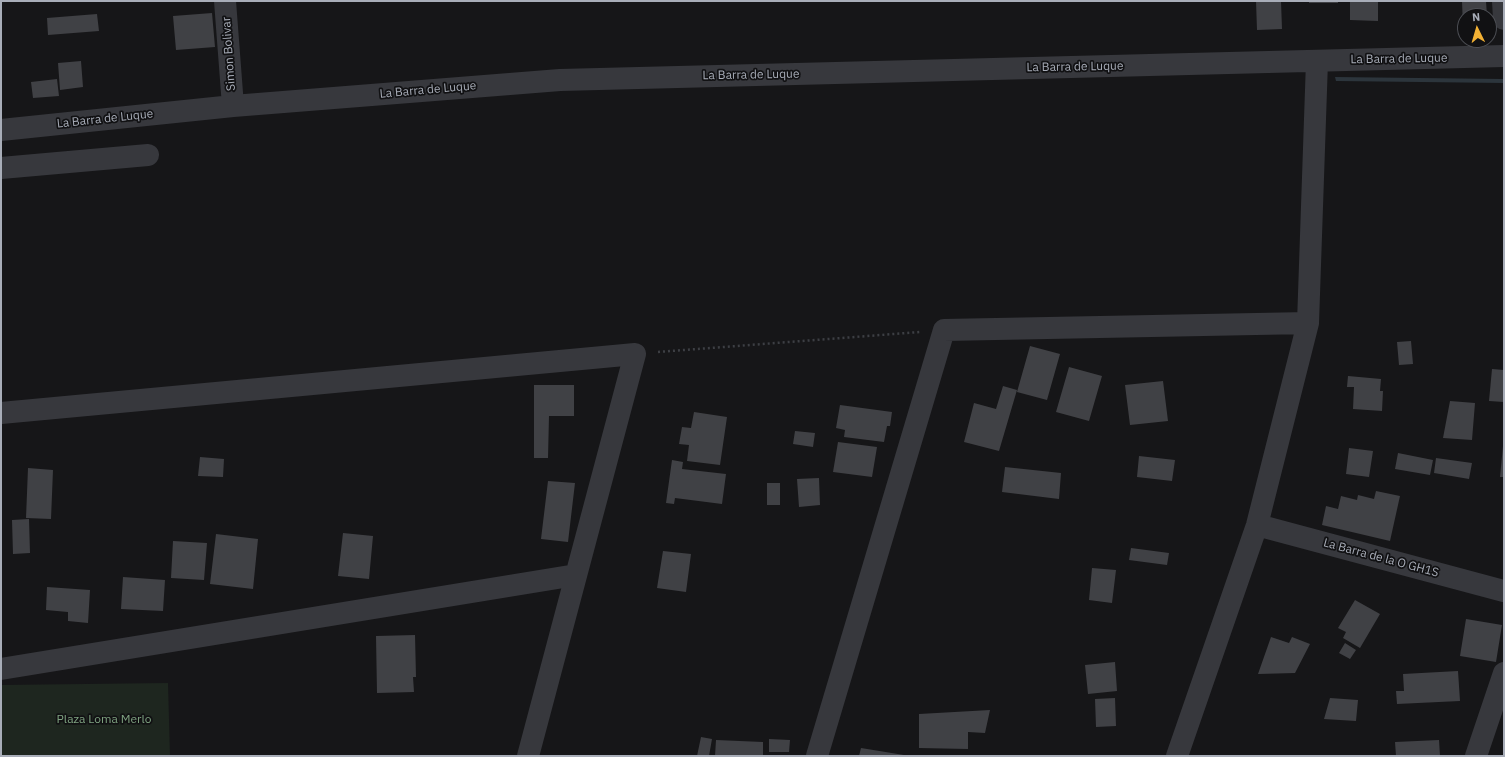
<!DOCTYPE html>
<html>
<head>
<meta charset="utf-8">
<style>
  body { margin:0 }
  #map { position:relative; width:1505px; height:757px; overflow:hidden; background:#161618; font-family:"IBM Plex Sans",sans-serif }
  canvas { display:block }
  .frame { position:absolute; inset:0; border:2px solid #a8adb8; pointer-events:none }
  .north { position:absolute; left:1457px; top:8px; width:40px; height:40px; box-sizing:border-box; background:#111113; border:1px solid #4d4f55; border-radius:50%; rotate:355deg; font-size:11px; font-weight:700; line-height:16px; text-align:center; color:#a8adb8 }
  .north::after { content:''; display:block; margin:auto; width:14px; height:18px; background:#f2b134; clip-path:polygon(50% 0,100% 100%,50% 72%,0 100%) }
</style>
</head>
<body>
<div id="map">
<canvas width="1505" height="757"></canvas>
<div class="frame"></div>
<div class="north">N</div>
</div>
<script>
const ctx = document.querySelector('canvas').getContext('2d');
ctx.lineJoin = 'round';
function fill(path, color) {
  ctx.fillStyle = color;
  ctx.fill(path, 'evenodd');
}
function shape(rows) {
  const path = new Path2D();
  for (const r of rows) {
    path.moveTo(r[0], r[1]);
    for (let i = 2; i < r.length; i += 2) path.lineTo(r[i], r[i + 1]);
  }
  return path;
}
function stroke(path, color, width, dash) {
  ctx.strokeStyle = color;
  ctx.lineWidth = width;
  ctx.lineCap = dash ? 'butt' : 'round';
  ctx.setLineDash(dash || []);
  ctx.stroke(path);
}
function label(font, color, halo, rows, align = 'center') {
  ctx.font = font + ' "IBM Plex Sans",sans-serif';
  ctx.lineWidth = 3.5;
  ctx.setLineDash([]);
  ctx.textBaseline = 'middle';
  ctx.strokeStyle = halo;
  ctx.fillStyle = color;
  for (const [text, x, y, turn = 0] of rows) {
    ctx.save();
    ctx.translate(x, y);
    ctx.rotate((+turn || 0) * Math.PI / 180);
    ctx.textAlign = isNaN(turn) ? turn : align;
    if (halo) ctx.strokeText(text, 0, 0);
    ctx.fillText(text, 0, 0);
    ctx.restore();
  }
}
const green = shape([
  [168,683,170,756,1,756,1,685]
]);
const water = shape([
  [1335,77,1504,79,1504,83,1336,81]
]);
const building = shape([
  [1256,1,1281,1,1282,29,1257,30],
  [1309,1,1338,1,1338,3,1309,3],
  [1350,1,1378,1,1378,21,1350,20],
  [1462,1,1486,1,1487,16,1465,16,1465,28,1463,28],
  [212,13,215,47,176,50,173,16],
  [97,14,99,31,48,35,47,18],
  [81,61,83,87,60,90,58,63],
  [57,79,59,96,33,98,31,82],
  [1411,341,1413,364,1399,365,1397,342],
  [1030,346,1060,354,1047,400,1017,392],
  [1069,367,1102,376,1089,421,1056,412],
  [1492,369,1504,370,1504,402,1489,401],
  [1348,376,1381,379,1380,391,1383,391,1382,411,1353,409,1354,387,1347,387],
  [1163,381,1168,421,1130,425,1125,385],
  [534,385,574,385,574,416,549,416,548,458,534,458],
  [1003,386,1017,390,999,451,964,442,974,403,996,409],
  [1450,401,1475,403,1472,440,1443,438],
  [840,405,892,412,890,426,887,426,884,442,844,437,845,430,836,428],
  [694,412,727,417,720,465,687,461,689,445,679,444,682,427,691,428],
  [795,431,815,433,813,447,793,444],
  [838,442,877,447,872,477,833,472],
  [1503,446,1504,446,1504,477,1500,477],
  [1349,448,1373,451,1369,477,1346,474],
  [1398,453,1433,460,1430,475,1395,469],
  [1139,456,1175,460,1172,481,1137,477],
  [200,457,224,459,223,477,198,476],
  [1436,458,1472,463,1469,479,1434,473],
  [672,460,683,462,682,469,726,474,722,504,675,498,674,504,666,503],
  [1005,467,1061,473,1059,499,1002,492],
  [28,468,53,470,51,519,26,518],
  [819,478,820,505,799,507,797,479],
  [548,481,575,483,568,542,541,539],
  [767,483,780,483,780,505,767,505],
  [1376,491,1400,496,1390,541,1322,525,1326,506,1338,509,1341,496,1357,500,1358,495,1374,499],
  [29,519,30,553,13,554,12,520],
  [343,533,373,536,369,579,338,576],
  [216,534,258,539,253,589,210,584],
  [173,541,207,543,204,580,171,578],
  [1131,548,1169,553,1167,565,1129,560],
  [663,551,691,554,686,592,657,588],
  [1092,568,1116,570,1112,603,1089,600],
  [123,577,165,580,163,611,121,609],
  [47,587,90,590,88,623,68,621,68,612,46,610],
  [1355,600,1380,614,1360,648,1343,638,1346,632,1338,628],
  [1466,619,1502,625,1496,662,1460,656],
  [415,635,416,677,413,677,414,692,377,693,376,636],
  [1271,637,1289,643,1292,637,1310,644,1295,673,1258,674],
  [1345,643,1356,650,1350,659,1339,653],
  [1115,662,1117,691,1088,694,1085,665],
  [1458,671,1460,701,1397,704,1396,691,1404,691,1403,674],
  [1115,698,1116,726,1096,727,1095,699],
  [1330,698,1358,700,1356,721,1324,719],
  [990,710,985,733,968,732,968,749,919,748,919,714],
  [701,737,712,739,709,756,697,756],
  [769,739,790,740,789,752,769,752],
  [716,740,763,742,763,756,715,756],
  [1439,740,1440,756,1396,756,1395,742],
  [861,748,904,755,904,756,859,756]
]);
const path = shape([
  [658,352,920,332]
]);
const minor = shape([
  [225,1,233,106],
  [1503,1,1504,19],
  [1,130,233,106,560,80,1504,56],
  [1,168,148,155],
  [1,413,635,354,528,756],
  [1257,525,1504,591],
  [1,669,576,575],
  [817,756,944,330,1308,323],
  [1177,756,1257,525,1308,323,1317,61],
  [1476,756,1504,673]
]);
const streetNames = [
  ["Simon Bolivar",229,54,-94],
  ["La Barra de Luque",1399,59,-1],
  ["La Barra de Luque",1075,67,-1],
  ["La Barra de Luque",751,75,-1],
  ["La Barra de Luque",428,90,-5],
  ["La Barra de Luque",105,119,-6],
  ["La Barra de la O GH1S",1381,558,15]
];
const parkNames = [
  ["Plaza Loma Merlo",104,720]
];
fill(green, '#1e261f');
fill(water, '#2c353c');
fill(building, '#404145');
stroke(path, '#3d3f44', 2.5, [2, 3]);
stroke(minor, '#37383d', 22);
label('12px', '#a8adb8', '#111113', streetNames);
label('12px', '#7fa381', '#111113', parkNames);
</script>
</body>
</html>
